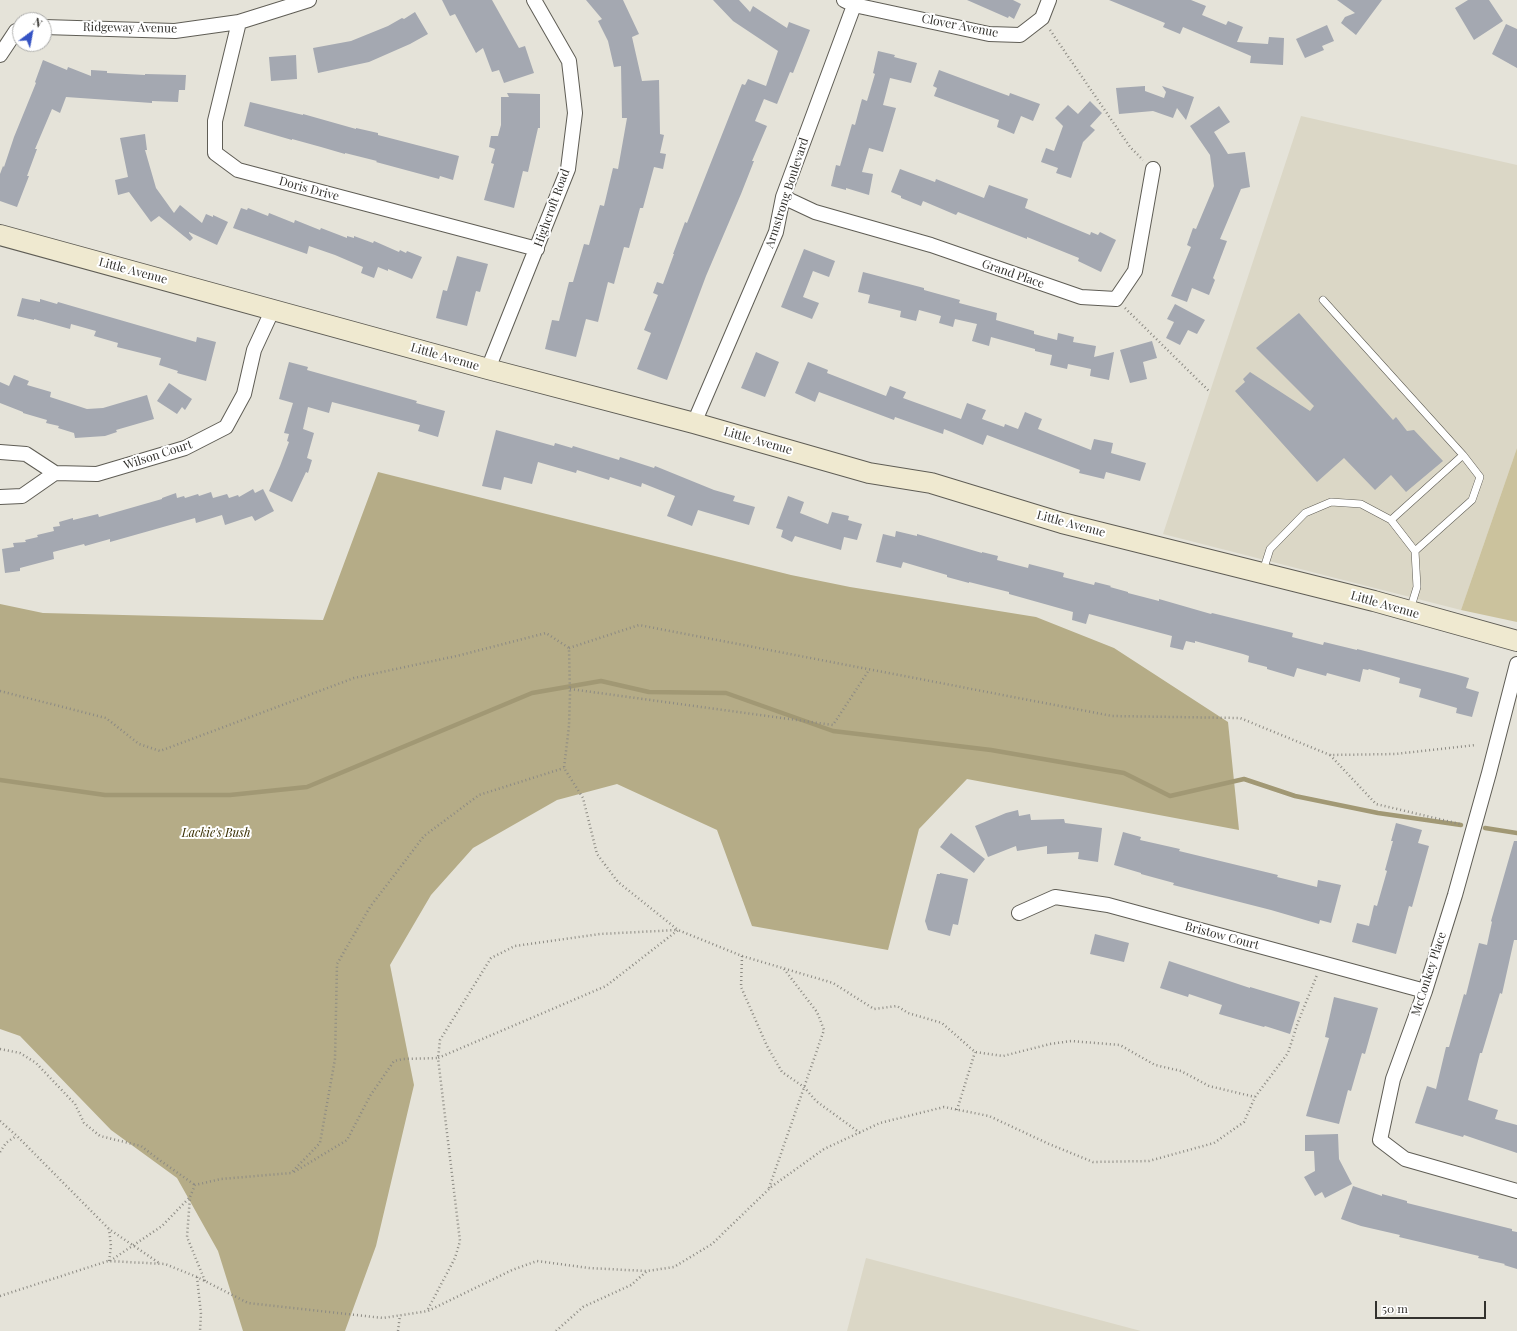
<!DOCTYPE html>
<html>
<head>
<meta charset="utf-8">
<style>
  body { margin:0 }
  #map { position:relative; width:1517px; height:1331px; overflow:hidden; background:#e5e3d9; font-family:"Playfair Display",serif }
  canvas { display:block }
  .north { position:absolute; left:12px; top:12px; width:40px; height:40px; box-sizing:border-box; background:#fff; border:1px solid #adadab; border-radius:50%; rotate:32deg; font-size:11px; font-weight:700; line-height:16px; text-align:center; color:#33322e }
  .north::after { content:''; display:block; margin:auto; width:14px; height:18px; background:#3553c4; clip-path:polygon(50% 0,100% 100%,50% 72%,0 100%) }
  .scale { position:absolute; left:1375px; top:1301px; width:111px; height:18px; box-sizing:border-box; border:2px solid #33322e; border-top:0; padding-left:5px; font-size:12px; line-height:14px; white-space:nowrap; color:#33322e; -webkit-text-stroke:3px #fff; paint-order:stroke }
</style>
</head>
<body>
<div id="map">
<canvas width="1517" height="1331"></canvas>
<div class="north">N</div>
<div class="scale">50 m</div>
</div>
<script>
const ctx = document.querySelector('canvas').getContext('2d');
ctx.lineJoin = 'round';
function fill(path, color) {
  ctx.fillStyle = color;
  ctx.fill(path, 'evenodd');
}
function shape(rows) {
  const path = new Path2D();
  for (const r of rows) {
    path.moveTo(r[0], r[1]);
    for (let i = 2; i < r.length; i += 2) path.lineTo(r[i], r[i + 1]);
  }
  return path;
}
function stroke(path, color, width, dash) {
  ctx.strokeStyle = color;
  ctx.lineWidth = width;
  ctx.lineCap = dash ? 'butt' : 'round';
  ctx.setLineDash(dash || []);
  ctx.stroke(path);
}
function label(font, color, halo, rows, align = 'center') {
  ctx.font = font + ' "Playfair Display",serif';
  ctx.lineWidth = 4;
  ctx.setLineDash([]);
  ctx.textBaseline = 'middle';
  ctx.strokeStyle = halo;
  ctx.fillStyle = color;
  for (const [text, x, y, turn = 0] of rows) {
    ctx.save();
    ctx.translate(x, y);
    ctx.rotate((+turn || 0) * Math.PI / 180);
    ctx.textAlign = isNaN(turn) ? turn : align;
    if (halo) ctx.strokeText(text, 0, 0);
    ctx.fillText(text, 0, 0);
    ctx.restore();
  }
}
const built = shape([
  [1301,116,1517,165,1517,448,1461,610,1163,534],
  [866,1258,1141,1331,847,1331]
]);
const green = shape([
  [1517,448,1517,622,1461,610]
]);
const forest = shape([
  [378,472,791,575,850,587,1036,617,1114,648,1228,722,1239,830,967,779,919,829,888,950,752,926,717,830,617,784,557,800,473,848,431,895,390,965,414,1085,376,1246,345,1331,243,1331,218,1251,177,1178,111,1130,20,1036,0,1029,0,604,43,613,323,620]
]);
const stream = shape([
  [0,780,105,795,230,795,307,787,532,693,601,681,649,692,726,693,833,731,991,750,1124,773,1170,796,1244,779,1295,796,1378,813,1461,825],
  [1485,828,1517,833]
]);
const building = shape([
  [442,0,492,0,519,48,525,46,534,73,504,83,499,70,492,72,483,48,476,53,455,14,450,16],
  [586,0,623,0,639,34,632,37,642,81,659,80,660,134,664,135,660,153,666,154,663,169,654,167,643,208,640,208,629,248,624,247,614,284,608,282,598,322,586,319,576,357,545,349,552,320,559,321,569,282,573,282,584,244,589,245,600,205,604,206,613,168,618,169,627,118,622,118,621,66,614,67,608,41,598,21,602,19],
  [713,0,739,0,750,12,753,6,787,28,789,22,810,30,793,73,790,72,777,104,764,99,755,121,767,126,752,161,754,161,741,194,706,276,667,380,637,369,651,333,644,330,658,295,653,293,657,282,663,284,674,254,673,254,685,222,687,223,742,84,745,85,748,79,766,86,778,51,733,21],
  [967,0,1013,0,1021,4,1014,19,1009,16,1008,18],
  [1109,0,1191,0,1206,6,1202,15,1226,25,1228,21,1243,27,1237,42,1268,44,1269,37,1284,38,1283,65,1250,63,1251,56,1183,27,1180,34,1163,27,1165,23],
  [1337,0,1382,0,1356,35,1341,23,1345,17,1355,13],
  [1468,0,1489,0,1503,21,1474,40,1455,8],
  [415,12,428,34,410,44,369,62,318,73,313,48,351,41,388,26,402,18,404,19],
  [1506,24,1517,29,1517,68,1492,54],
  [1327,25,1334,41,1322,46,1324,50,1305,58,1296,39],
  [878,51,895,55,894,57,917,63,911,83,890,78,883,105,896,108,883,152,869,148,862,172,873,174,869,195,846,188,846,190,831,186,836,165,840,166,852,124,855,125,862,99,867,101,875,74,873,73],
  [296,55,297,79,271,81,269,57],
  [43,60,67,70,68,67,91,76,91,70,107,71,107,73,145,75,145,74,186,75,185,90,179,90,178,102,152,101,152,103,66,97,60,113,52,109,35,149,37,149,27,176,29,176,17,207,0,201,0,174,3,166,4,167,14,137,36,83,35,82],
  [939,70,1009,96,1010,93,1040,104,1033,121,1021,116,1014,134,997,127,999,120,934,96,937,88,933,86],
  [1145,86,1145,91,1164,98,1166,92,1162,86,1194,97,1186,120,1177,108,1173,118,1153,111,1119,114,1116,88],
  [507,93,540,94,540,128,538,128,528,172,523,171,514,208,484,200,494,164,491,163,495,149,489,147,491,136,498,136,501,125,501,97,509,97],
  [1090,101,1102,113,1090,126,1095,130,1083,142,1071,178,1056,173,1058,168,1041,162,1046,148,1054,151,1063,126,1055,118,1068,105,1078,114],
  [250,102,303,115,303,114,356,129,356,128,378,133,378,135,459,156,453,180,440,176,439,179,376,162,377,161,345,153,345,154,321,147,292,139,292,140,244,126],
  [1219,106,1230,122,1214,132,1228,154,1245,152,1250,187,1241,189,1220,239,1227,241,1213,278,1215,280,1209,295,1192,288,1187,302,1171,296,1191,247,1187,245,1193,228,1196,229,1214,186,1210,155,1190,126],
  [145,134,147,150,145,150,156,188,174,213,180,205,202,223,206,214,213,217,213,215,228,222,217,245,189,232,189,233,193,238,190,241,159,216,151,222,129,192,118,195,115,180,128,177,120,138],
  [900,169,935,182,936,179,984,198,989,185,1028,199,1025,208,1090,235,1091,232,1098,235,1100,232,1116,240,1101,272,1078,261,1079,258,1027,237,1027,239,958,212,956,215,923,201,921,206,901,198,901,196,891,192],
  [241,208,247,210,248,208,268,216,269,213,294,223,295,220,320,230,321,228,347,238,347,236,354,238,354,236,373,243,374,241,399,252,400,250,406,253,407,251,422,257,412,279,388,269,388,271,378,267,374,278,361,273,363,267,335,255,309,246,307,254,233,228],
  [804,249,835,261,829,277,813,271,803,297,819,303,812,319,781,307],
  [457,256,488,264,480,292,476,291,467,326,436,318,443,290,447,291],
  [863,272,924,288,924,290,960,300,959,303,997,313,996,320,1034,331,1034,334,1057,340,1058,333,1074,337,1073,342,1096,346,1094,357,1114,352,1109,380,1090,376,1091,369,1068,364,1067,369,1050,365,1052,355,1035,351,1035,349,991,337,989,346,972,341,977,324,955,319,953,327,939,323,941,316,919,310,916,321,900,317,901,311,868,303,870,295,858,292],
  [22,298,40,302,40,299,57,304,58,302,196,342,197,337,216,342,206,381,177,373,178,371,159,365,161,358,117,347,118,343,94,336,96,331,71,324,70,329,34,319,34,320,17,316],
  [1175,304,1205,320,1197,334,1188,330,1180,345,1166,338,1174,322,1167,319],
  [1299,313,1393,420,1396,417,1407,431,1414,430,1443,461,1406,492,1391,475,1375,490,1344,458,1317,482,1235,391,1245,382,1243,379,1250,372,1310,411,1314,406,1256,348],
  [1152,341,1157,358,1143,362,1147,379,1130,383,1120,350],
  [756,352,779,362,765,397,741,388],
  [289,362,308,367,307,370,417,401,416,403,445,411,438,437,418,431,420,425,332,402,329,413,308,407,303,429,314,433,307,458,312,460,308,473,306,472,292,502,269,491,280,466,289,442,287,441,289,434,284,433,293,403,279,399],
  [808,362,828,370,827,373,886,396,890,386,906,392,903,398,961,419,967,403,986,410,982,419,1004,427,1005,424,1018,429,1025,412,1042,419,1038,429,1091,450,1094,439,1113,443,1111,453,1146,463,1140,481,1106,472,1104,479,1079,473,1080,470,987,435,983,445,944,429,943,434,895,417,894,420,819,392,815,402,795,393],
  [14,375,29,381,27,385,51,392,50,397,87,409,103,408,147,395,154,419,116,430,117,432,105,436,75,438,74,433,58,428,59,426,46,423,47,420,23,413,23,412,0,403,0,382,9,386],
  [169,383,192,399,185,410,182,407,177,414,157,401],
  [496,430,554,446,555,443,572,448,573,446,619,460,620,457,654,468,655,466,714,490,735,496,733,501,755,507,749,525,698,510,692,526,667,516,675,496,642,483,641,487,610,477,609,480,577,470,576,473,538,462,532,484,504,477,501,490,482,486],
  [253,489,255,493,263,489,274,511,255,521,252,516,225,525,222,515,196,523,195,518,110,542,110,539,85,546,84,544,53,552,54,559,20,568,20,571,5,573,2,549,14,547,13,543,26,542,25,540,38,537,37,535,54,531,53,527,60,526,59,522,73,518,73,520,98,514,99,517,162,499,162,498,176,493,177,498,184,496,185,498,198,494,199,496,211,492,213,498,227,494,229,498,238,495,239,497],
  [788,496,804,502,800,513,828,524,832,512,849,516,848,520,862,524,857,540,844,537,841,550,795,536,792,542,781,537,783,530,776,528],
  [896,531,917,536,917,534,982,553,982,552,998,556,997,560,1028,568,1029,564,1064,573,1063,577,1094,585,1095,582,1111,586,1110,587,1128,592,1128,593,1159,601,1159,599,1211,614,1212,613,1293,633,1292,637,1323,645,1324,642,1357,650,1357,649,1455,674,1469,678,1466,688,1479,692,1472,717,1456,713,1457,708,1419,697,1421,689,1399,683,1400,678,1369,669,1368,670,1363,669,1360,682,1327,673,1326,676,1297,668,1294,677,1267,669,1267,667,1248,662,1249,656,1243,654,1195,641,1195,643,1186,641,1183,650,1170,647,1172,636,1089,614,1086,624,1072,620,1073,612,1009,594,1009,592,969,582,969,583,947,577,947,575,903,562,901,568,876,562,883,534,895,537],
  [1018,810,1019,816,1030,814,1031,820,1064,819,1065,823,1102,828,1098,862,1078,859,1079,852,1047,854,1047,846,1017,851,1016,846,988,857,975,826,1006,813],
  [1396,823,1422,830,1418,843,1429,846,1412,907,1409,906,1396,954,1352,942,1357,923,1369,926,1374,905,1377,906,1387,871,1385,870,1393,841,1391,841],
  [1123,832,1141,837,1140,840,1180,849,1179,851,1278,875,1277,877,1317,887,1318,880,1341,885,1331,923,1320,920,1319,924,1271,910,1173,885,1174,883,1141,874,1141,873,1114,865],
  [951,833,985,859,974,873,940,847],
  [1514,841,1517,841,1517,940,1514,940,1502,994,1500,993,1482,1053,1480,1053,1468,1100,1498,1110,1495,1119,1517,1125,1517,1153,1464,1135,1463,1137,1415,1123,1427,1086,1436,1089,1446,1047,1449,1047,1464,994,1466,995,1479,943,1487,945,1492,922,1491,921],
  [940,873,968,879,958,925,953,924,950,936,928,930,925,921,937,874,940,874],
  [1095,934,1129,943,1124,962,1090,954],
  [1169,961,1250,988,1250,987,1300,1002,1290,1034,1265,1026,1264,1027,1219,1014,1222,1005,1189,994,1188,997,1160,988],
  [1334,997,1378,1008,1365,1054,1362,1053,1351,1091,1348,1090,1339,1124,1306,1116,1329,1038,1325,1037],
  [1338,1134,1339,1159,1352,1184,1325,1198,1322,1192,1315,1196,1304,1177,1315,1171,1314,1151,1305,1151,1305,1135],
  [1353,1186,1382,1196,1382,1194,1407,1201,1407,1203,1512,1229,1512,1231,1517,1232,1517,1269,1504,1265,1505,1264,1478,1258,1479,1256,1399,1237,1400,1235,1361,1226,1341,1219]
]);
const path = shape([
  [1050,30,1130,147,1143,160],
  [1125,308,1210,392],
  [569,648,639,625,1112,716,1240,718,1330,755,1395,754,1476,745],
  [570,689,833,725,869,670],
  [0,691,106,718,139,744,160,751,354,678,461,655,546,633,569,648,570,694,569,726,564,768,583,798,597,854,618,882,678,930,742,956,833,983,874,1009,897,1006,908,1013,942,1023,975,1052,1003,1056,1050,1044,1071,1041,1120,1045,1155,1065,1181,1071,1209,1086,1255,1097],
  [1330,755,1376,804,1460,824],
  [742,956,741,987,767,1046,782,1072,804,1087,816,1101,860,1133],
  [0,1049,20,1053,36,1063,75,1104,84,1123,100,1136,141,1146,158,1159,195,1185],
  [957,1110,975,1052],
  [0,1121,17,1136,109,1229,159,1263],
  [0,1152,6,1143,16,1136],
  [294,1172,347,1140,370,1096,394,1061,403,1059,438,1058,440,1040,491,958,515,946,600,934,677,930],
  [769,1188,824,1030,817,1012,784,969],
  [109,1261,111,1246,109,1229],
  [110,1261,162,1226,190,1197],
  [197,1277,201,1314,200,1331],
  [205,1281,187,1237,190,1197,195,1185,221,1179,291,1173,320,1143,335,1059,337,964,370,907,424,836,479,795,564,768],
  [0,1296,108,1261,165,1264,197,1277,248,1303,383,1318,428,1311,512,1270,537,1261,589,1268,646,1271],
  [428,1309,455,1258,460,1241,438,1058,606,986,678,930],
  [398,1331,400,1315],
  [556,1331,583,1307,631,1285,647,1271,674,1267,712,1244,771,1187,824,1149,880,1123,944,1107,989,1116,1049,1144,1093,1162,1149,1161,1214,1143,1244,1122,1255,1097,1288,1053,1298,1022,1317,975]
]);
const lane = shape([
  [1323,300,1463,455],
  [1391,520,1463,455,1480,477,1472,500,1415,551],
  [1263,571,1270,549,1305,513,1331,502,1361,504,1391,520,1415,551,1417,587,1410,610]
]);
const street = shape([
  [844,0,854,5,989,34,1020,35,1042,18,1049,0],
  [239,22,215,121,215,153,238,170,537,249],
  [44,27,175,31,239,22,309,0],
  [0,55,16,31,20,31],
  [783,197,815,212,931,245,1081,297,1116,299,1135,271,1153,169],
  [488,369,568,169,575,113,569,61,534,0],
  [694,423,776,232,783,197,856,0],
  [0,452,26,454,55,473,97,474,185,448,226,427,244,394,254,350,273,309],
  [0,497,22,496,55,473],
  [1517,664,1489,773,1455,895,1425,991,1393,1079,1380,1140,1405,1159,1517,1191],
  [1019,913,1055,897,1108,905,1425,991]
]);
const secondary = shape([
  [0,235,488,369,694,423,869,473,931,483,1062,523,1374,601,1517,641]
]);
const streetNames = [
  ["Clover Avenue",960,26,11],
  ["Ridgeway Avenue",130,28,1],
  ["Doris Drive",309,189,15],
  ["Armstrong Boulevard",787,193,-72],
  ["Highcroft Road",552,208,-70],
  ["Little Avenue",133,271,15],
  ["Grand Place",1013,274,19],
  ["Little Avenue",445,357,16],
  ["Little Avenue",758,441,16],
  ["Wilson Court",158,455,-18],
  ["Little Avenue",1071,524,15],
  ["Little Avenue",1385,605,16],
  ["Bristow Court",1222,936,15],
  ["McConkey Place",1429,974,-72]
];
const parkNames = [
  ["Lackie's Bush",216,833]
];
fill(built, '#dbd7c6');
fill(green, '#cbc29d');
fill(forest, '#b5ac87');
stroke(stream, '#a19874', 4.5);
fill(building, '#a4a8b1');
stroke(lane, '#5f5d55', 8);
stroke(street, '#5f5d55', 16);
stroke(secondary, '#5f5d55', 22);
stroke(path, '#8c8a83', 2.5, [1, 3]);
stroke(lane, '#fff', 7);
stroke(street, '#fff', 14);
stroke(secondary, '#efe9d0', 20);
label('12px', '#33322e', '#fff', streetNames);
label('italic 12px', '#382e00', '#fff', parkNames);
</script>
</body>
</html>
